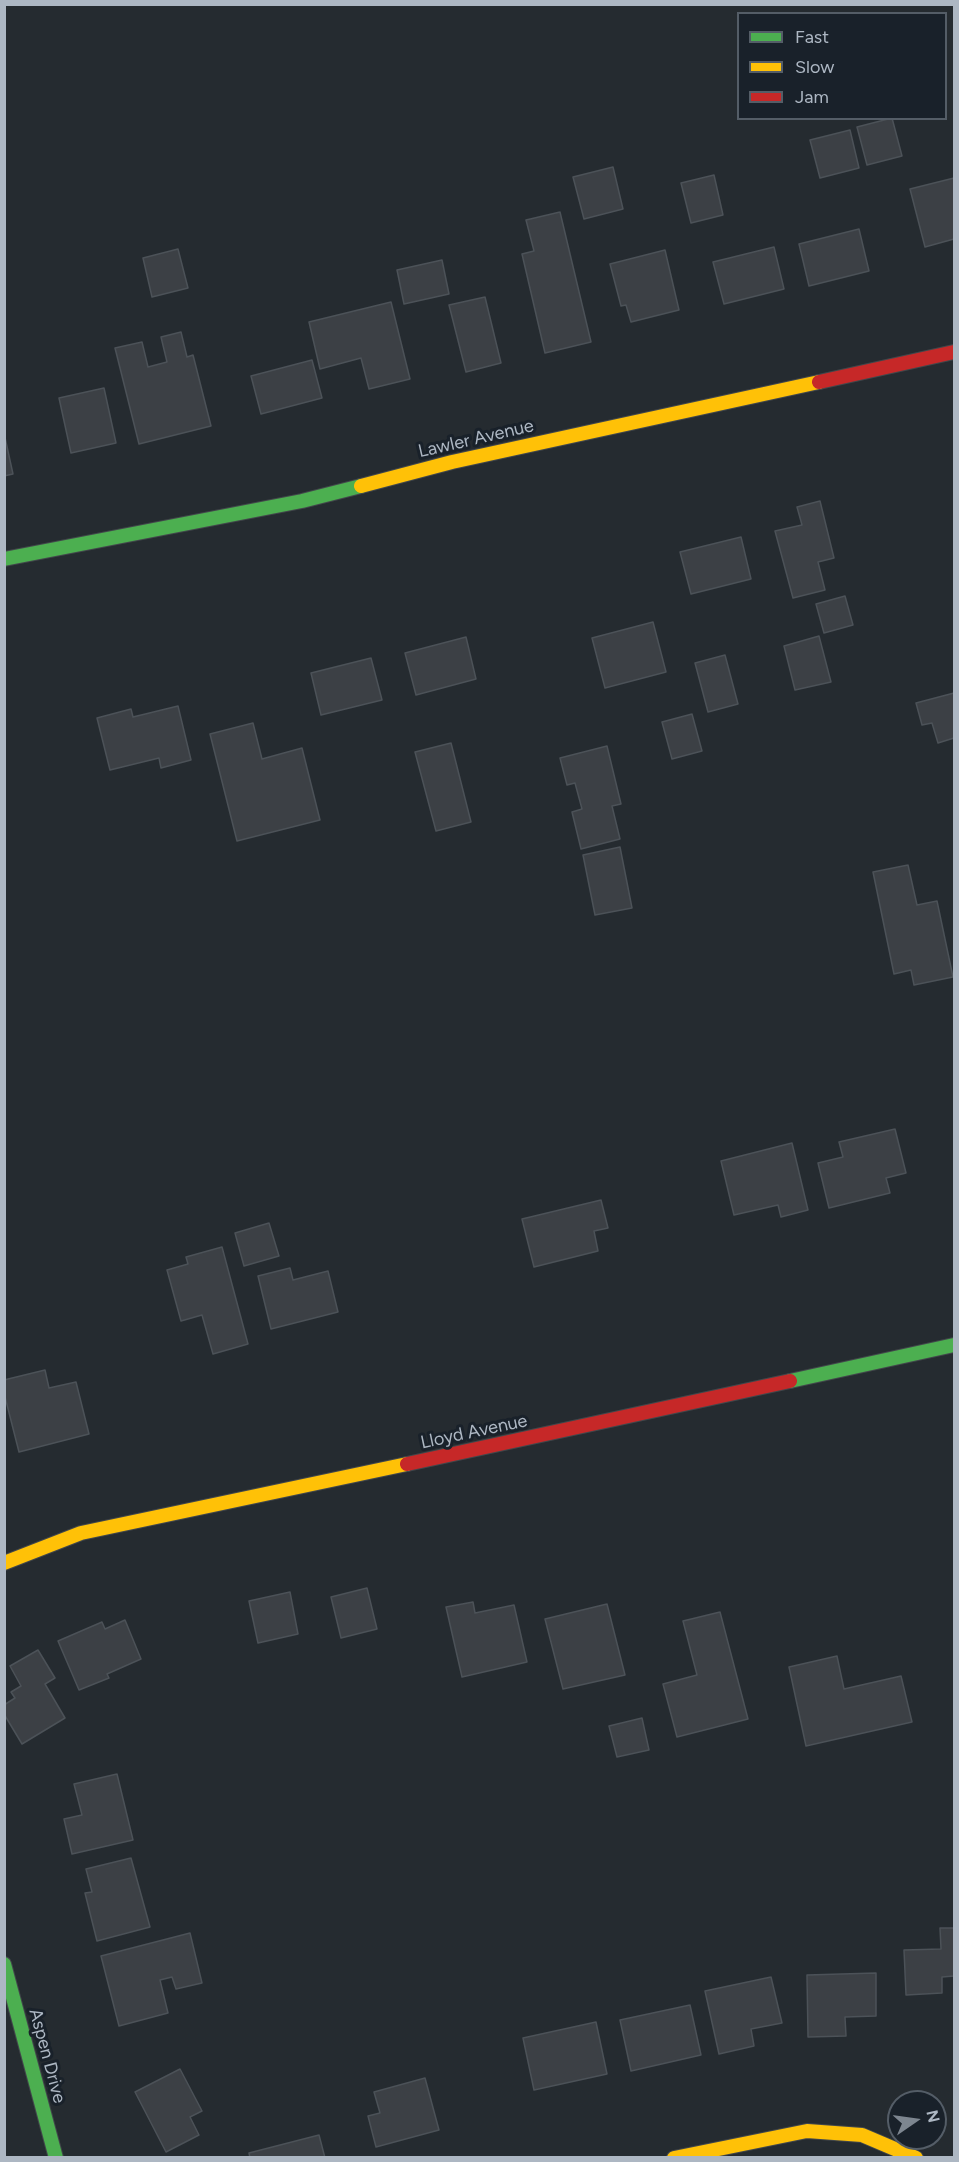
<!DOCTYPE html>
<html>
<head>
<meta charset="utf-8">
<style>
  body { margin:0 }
  #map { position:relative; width:959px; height:2162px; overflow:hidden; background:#252b30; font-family:Figtree,sans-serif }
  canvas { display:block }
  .frame { position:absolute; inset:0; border:6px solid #adb7c3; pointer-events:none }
  .legend { position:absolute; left:737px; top:12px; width:210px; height:108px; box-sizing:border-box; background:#19212a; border:2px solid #545d67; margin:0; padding:8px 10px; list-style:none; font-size:18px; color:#adb7c3 }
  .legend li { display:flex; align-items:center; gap:12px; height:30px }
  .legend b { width:30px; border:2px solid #545d67 }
  .north { position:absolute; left:887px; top:2090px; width:60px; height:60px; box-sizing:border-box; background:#19212a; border:2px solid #545d67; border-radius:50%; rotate:77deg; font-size:16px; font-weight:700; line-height:24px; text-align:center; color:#adb7c3 }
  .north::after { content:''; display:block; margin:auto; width:21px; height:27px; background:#7d8690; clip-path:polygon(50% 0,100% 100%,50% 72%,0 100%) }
</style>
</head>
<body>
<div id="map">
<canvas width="959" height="2162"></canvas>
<div class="frame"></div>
<ul class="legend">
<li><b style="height:8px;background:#4caf50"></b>Fast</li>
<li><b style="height:8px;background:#ffc107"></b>Slow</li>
<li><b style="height:8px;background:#c62828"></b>Jam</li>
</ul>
<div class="north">N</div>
</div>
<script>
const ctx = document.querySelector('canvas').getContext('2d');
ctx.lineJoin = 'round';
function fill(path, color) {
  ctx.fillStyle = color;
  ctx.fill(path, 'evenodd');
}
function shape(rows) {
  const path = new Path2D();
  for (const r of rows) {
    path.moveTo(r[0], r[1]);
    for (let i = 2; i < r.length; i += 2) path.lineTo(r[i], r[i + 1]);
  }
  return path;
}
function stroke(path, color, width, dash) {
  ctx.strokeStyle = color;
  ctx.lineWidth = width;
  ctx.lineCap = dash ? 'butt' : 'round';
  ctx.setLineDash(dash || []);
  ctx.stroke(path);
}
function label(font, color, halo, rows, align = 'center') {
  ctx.font = font + ' Figtree,sans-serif';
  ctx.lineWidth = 6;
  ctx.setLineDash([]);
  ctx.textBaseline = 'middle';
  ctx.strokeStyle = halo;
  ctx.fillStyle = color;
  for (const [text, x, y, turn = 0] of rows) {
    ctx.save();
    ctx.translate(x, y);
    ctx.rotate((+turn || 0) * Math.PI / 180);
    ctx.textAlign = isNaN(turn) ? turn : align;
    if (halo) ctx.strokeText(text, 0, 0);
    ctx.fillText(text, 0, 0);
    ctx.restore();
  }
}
const building = shape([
  [892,118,902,156,867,165,857,127,892,118],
  [850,130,859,168,820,178,810,140,850,130],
  [613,167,623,209,584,219,573,177,613,167],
  [714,175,723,215,691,223,681,183,714,175],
  [954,178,954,239,925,247,910,189,954,178],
  [560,212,591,342,545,353,522,254,534,251,526,220,560,212],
  [859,229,869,271,809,286,799,244,859,229],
  [774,247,784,289,724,304,713,262,774,247],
  [178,249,188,288,152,297,143,258,178,249],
  [665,250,679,310,631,322,626,305,621,306,610,264,665,250],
  [442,260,449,294,404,304,397,270,442,260],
  [485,297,501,363,466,372,449,305,485,297],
  [391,302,410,379,369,389,361,358,320,369,309,322,391,302],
  [181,332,187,357,193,355,211,426,139,444,115,348,142,342,148,367,167,362,161,337,181,332],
  [312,360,322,398,261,414,251,376,312,360],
  [104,388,116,443,71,453,59,398,104,388],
  [4,433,13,474,4,476,4,433],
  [820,501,834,558,818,562,825,590,793,598,775,531,802,525,797,507,820,501],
  [741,537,751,579,691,594,680,552,741,537],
  [845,596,853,625,824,633,816,604,845,596],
  [653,622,666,672,605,688,592,638,653,622],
  [819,636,831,682,795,690,784,646,819,636],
  [466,637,476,679,416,695,405,653,466,637],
  [725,655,738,704,708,712,695,663,725,655],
  [371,658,382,700,321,715,311,673,371,658],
  [954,693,954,738,938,743,932,723,922,725,916,703,954,693],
  [178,706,191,760,161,768,159,758,110,770,97,718,131,709,133,717,178,706],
  [692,714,702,751,672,759,662,722,692,714],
  [253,723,262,759,302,748,320,820,237,841,210,734,253,723],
  [451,743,471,822,436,831,415,752,451,743],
  [607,746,621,804,612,806,620,839,581,849,572,812,582,809,575,783,567,785,560,758,607,746],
  [620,847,632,908,595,915,583,855,620,847],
  [908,865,917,905,937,901,953,977,914,985,911,970,894,974,873,872,908,865],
  [895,1129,906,1173,886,1178,890,1193,829,1208,818,1163,843,1157,839,1142,895,1129],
  [792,1143,808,1210,781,1217,778,1205,734,1215,721,1161,792,1143],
  [601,1200,608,1228,594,1231,598,1251,534,1267,522,1219,601,1200],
  [269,1223,279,1256,244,1266,235,1233,269,1223],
  [222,1247,248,1344,213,1354,202,1315,181,1321,167,1270,188,1264,186,1257,222,1247],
  [290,1268,293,1280,328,1271,338,1312,271,1329,258,1276,290,1268],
  [45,1370,49,1388,76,1382,89,1434,19,1452,4,1393,4,1380,45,1370],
  [367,1588,377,1629,341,1638,331,1597,367,1588],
  [290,1592,298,1634,258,1643,249,1601,290,1592],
  [473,1602,475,1613,514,1605,527,1662,462,1677,446,1607,473,1602],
  [607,1604,625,1675,563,1689,545,1619,607,1604],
  [720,1612,748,1719,677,1737,663,1684,697,1675,683,1621,720,1612],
  [125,1620,141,1659,107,1674,109,1678,79,1690,58,1641,102,1622,105,1629,125,1620],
  [38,1650,55,1678,45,1684,65,1718,22,1744,4,1714,4,1705,15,1698,11,1692,21,1686,10,1666,38,1650],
  [837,1656,844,1689,901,1676,912,1722,806,1746,789,1667,837,1656],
  [642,1718,649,1750,617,1757,609,1726,642,1718],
  [117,1774,133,1840,72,1854,64,1819,82,1815,74,1784,117,1774],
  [131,1858,150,1927,97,1941,85,1893,92,1892,86,1869,131,1858],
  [940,1928,954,1928,954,1976,942,1977,942,1993,906,1995,904,1950,941,1949,940,1928],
  [190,1933,202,1983,176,1989,172,1977,160,1980,168,2013,119,2026,101,1956,190,1933],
  [876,1973,876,2016,845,2017,846,2036,808,2037,807,1975,876,1973],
  [771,1977,782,2023,751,2029,754,2046,719,2054,705,1991,771,1977],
  [690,2005,701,2055,631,2071,620,2020,690,2005],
  [596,2022,607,2074,534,2090,523,2038,596,2022],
  [180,2069,202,2111,190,2117,199,2135,166,2152,135,2092,180,2069],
  [425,2078,439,2130,376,2147,368,2116,380,2113,374,2092,425,2078],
  [319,2135,325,2158,250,2158,249,2153,319,2135]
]);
const fast = shape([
  [4,559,302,501,361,486],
  [790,1381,954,1345],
  [4,1964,56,2158]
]);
const slow = shape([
  [361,486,452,462,819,382],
  [4,1563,81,1533,407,1464],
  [674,2158,807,2131,862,2135,916,2158]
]);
const jam = shape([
  [819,382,954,352],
  [407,1464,790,1381]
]);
const streetNames = [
  ["Lawler Avenue",476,439,-13],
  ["Lloyd Avenue",474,1432,-12],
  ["Aspen Drive",47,2056,75]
];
fill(building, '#3c4045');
stroke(building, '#4c5258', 1.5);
stroke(fast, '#42474b', 16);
stroke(slow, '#42474b', 16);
stroke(jam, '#42474b', 16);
stroke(fast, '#4caf50', 14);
stroke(slow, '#ffc107', 14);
stroke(jam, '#c62828', 14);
label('18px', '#adb7c3', '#19212a', streetNames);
</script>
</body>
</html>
